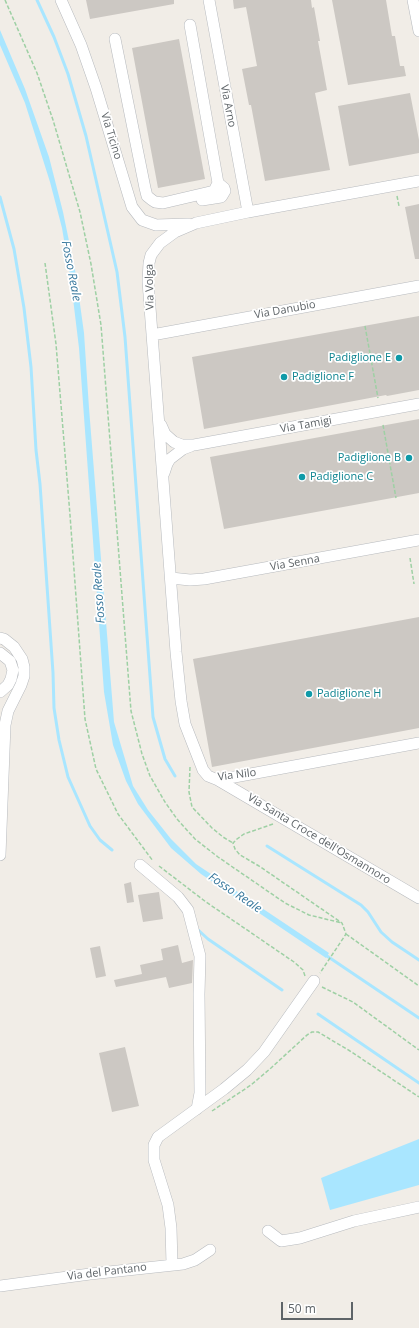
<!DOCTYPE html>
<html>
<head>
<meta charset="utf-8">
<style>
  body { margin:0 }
  #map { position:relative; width:419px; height:1328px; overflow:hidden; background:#f1ede7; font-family:"Open Sans",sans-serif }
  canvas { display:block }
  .scale { position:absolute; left:281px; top:1302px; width:72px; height:18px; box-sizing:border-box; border:2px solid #5e6468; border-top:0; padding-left:5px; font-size:12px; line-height:14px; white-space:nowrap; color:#5e6468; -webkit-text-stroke:3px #fff; paint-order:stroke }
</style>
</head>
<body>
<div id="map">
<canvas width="419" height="1328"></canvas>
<div class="scale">50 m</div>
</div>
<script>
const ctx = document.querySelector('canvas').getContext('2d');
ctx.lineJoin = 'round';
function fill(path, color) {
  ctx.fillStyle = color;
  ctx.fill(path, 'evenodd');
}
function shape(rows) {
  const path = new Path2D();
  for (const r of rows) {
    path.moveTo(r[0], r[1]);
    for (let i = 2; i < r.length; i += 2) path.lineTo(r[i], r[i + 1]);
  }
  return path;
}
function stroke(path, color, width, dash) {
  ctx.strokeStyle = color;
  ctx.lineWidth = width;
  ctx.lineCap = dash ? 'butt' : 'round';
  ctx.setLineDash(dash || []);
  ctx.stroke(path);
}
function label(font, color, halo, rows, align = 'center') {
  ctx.font = font + ' "Open Sans",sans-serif';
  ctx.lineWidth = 3.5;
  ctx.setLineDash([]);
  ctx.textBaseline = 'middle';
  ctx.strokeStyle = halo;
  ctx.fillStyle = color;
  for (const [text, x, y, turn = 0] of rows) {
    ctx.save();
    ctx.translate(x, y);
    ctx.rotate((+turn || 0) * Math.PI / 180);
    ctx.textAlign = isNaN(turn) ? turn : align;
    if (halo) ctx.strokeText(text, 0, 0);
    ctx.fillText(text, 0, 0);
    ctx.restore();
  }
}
const water = shape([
  [0,30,25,89,49,157,63,212,76,275,84,333,89,408,114,722,133,786,148,810,171,839,196,864,329,953,326,958,201,874,171,848,138,804,126,781,113,745,104,692,79,348,71,282,62,228,50,182,25,103,0,45],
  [419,1139,419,1185,330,1210,321,1178]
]);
const stream = shape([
  [37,0,54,37,68,74,86,136,117,272,125,337,153,717,165,759,175,776],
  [0,197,14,249,24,308,31,367,36,450,40,484,53,673,54,708,59,740,68,777,90,826,100,840,112,850],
  [267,846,361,905,368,912,381,932,392,942,419,960],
  [196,928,208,939,282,990],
  [324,954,419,1018],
  [318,1014,419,1083]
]);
const building = shape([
  [86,0,174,0,174,4,90,19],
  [233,0,311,0,312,8,314,7,320,41,318,41,327,90,315,93,330,170,265,181,251,105,249,105,242,69,257,66,246,7,234,9],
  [332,0,386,0,392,36,395,36,400,66,404,66,406,76,348,85],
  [179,39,205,179,158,188,132,48],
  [410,93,419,140,419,153,349,166,338,106],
  [419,204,419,259,415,259,405,207],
  [419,316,419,390,387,396,386,395,204,429,192,357],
  [419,419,419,493,224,529,210,457],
  [419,617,419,728,212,767,193,659],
  [131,882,134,902,127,903,124,884],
  [159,892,163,919,143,922,138,895],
  [178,945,182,963,193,960,192,983,169,988,166,977,116,987,114,980,142,974,140,965,163,960,161,949],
  [100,946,106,976,96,978,90,948],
  [125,1047,139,1106,112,1112,99,1053]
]);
const path = shape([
  [5,0,37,73,53,120,80,212,91,264,101,325,131,711,142,754,150,776,165,802,177,819,195,839,218,857,285,903,309,915,342,923],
  [397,196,399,206],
  [45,263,56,344,70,515,85,719,96,769,118,814,153,861],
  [365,326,378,398],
  [383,425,396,498],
  [410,558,414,584],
  [190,767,189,792,192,807,212,828,223,837,233,843],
  [273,824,244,834,237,839,233,843,235,849,240,855,259,866,342,923,346,934,320,973],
  [159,866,206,902,294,962,303,970,305,976],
  [346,934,419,986],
  [322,987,353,1002,419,1050],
  [212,1111,251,1085,271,1068,307,1035,312,1032,318,1032,350,1051,419,1097]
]);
const minor = shape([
  [61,0,81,45,96,88,132,207,142,220,156,225,188,224],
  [209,0,248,212],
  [413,0,419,31],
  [115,39,145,188,147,196,152,200,155,202,163,203,210,192,214,191,218,183,190,25],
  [419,181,248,212,196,223,175,232,160,243,151,255,149,263,148,281,176,652,181,701,185,724,203,770,208,776,218,780,419,743],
  [202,200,221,197,222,196,225,191,224,188,218,183],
  [152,335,419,286],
  [161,425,165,434,174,442,182,445,194,445,419,404],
  [164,473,167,464,170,459,183,449,191,446],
  [171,578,190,580,204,579,419,540],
  [0,638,4,639,14,647,22,659,24,667,24,676,21,685,8,711,5,725,0,855],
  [0,653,10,661,13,670,11,679,8,685,0,692],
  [218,780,419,898],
  [140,865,178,897,188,910,200,956,199,994,200,1093,197,1109],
  [268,1231,281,1241,300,1238,354,1221,419,1207],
  [172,1264,171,1228,168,1205,154,1160,154,1145,158,1137,224,1089,247,1070,264,1052,314,981],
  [0,1286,90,1274,183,1264,195,1260,210,1250]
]);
const markers = [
  [399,358,4,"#0f9aa8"],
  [284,377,4,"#0f9aa8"],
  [409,458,4,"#0f9aa8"],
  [302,477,4,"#0f9aa8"],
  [309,694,4,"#0f9aa8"]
];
const streetNames = [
  ["Via Arno",228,106,79],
  ["Via Ticino",111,136,73],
  ["Via Volga",150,287,-91],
  ["Via Danubio",285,310,-10],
  ["Via Tamigi",306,425,-10],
  ["Via Senna",295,563,-10],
  ["Via Nilo",237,775,-7],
  ["Via Santa Croce dell'Osmannoro",319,839,31],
  ["Via del Pantano",107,1272,-7]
];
const cultureNames = [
  ["Padiglione E",391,358,"right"],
  ["Padiglione F",292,377],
  ["Padiglione B",401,458,"right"],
  ["Padiglione C",310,477],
  ["Padiglione H",317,694]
];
const waterNames = [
  ["Fosso Reale",71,271,79],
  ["Fosso Reale",99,593,-94],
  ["Fosso Reale",235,893,34]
];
fill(water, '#a9e6ff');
stroke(stream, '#a9e6ff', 3);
fill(building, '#ccc8c3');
stroke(minor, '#b7babe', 12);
stroke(path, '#9ed0a4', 1.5, [4, 2]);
stroke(minor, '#fff', 11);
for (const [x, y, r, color] of markers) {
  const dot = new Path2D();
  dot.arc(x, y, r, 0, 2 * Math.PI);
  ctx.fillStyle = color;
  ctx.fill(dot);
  stroke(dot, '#fff', 1.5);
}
label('11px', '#5e6468', '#fff', streetNames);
label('11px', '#0d838f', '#fff', cultureNames, 'left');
label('italic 12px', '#36779c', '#fff', waterNames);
</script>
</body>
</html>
